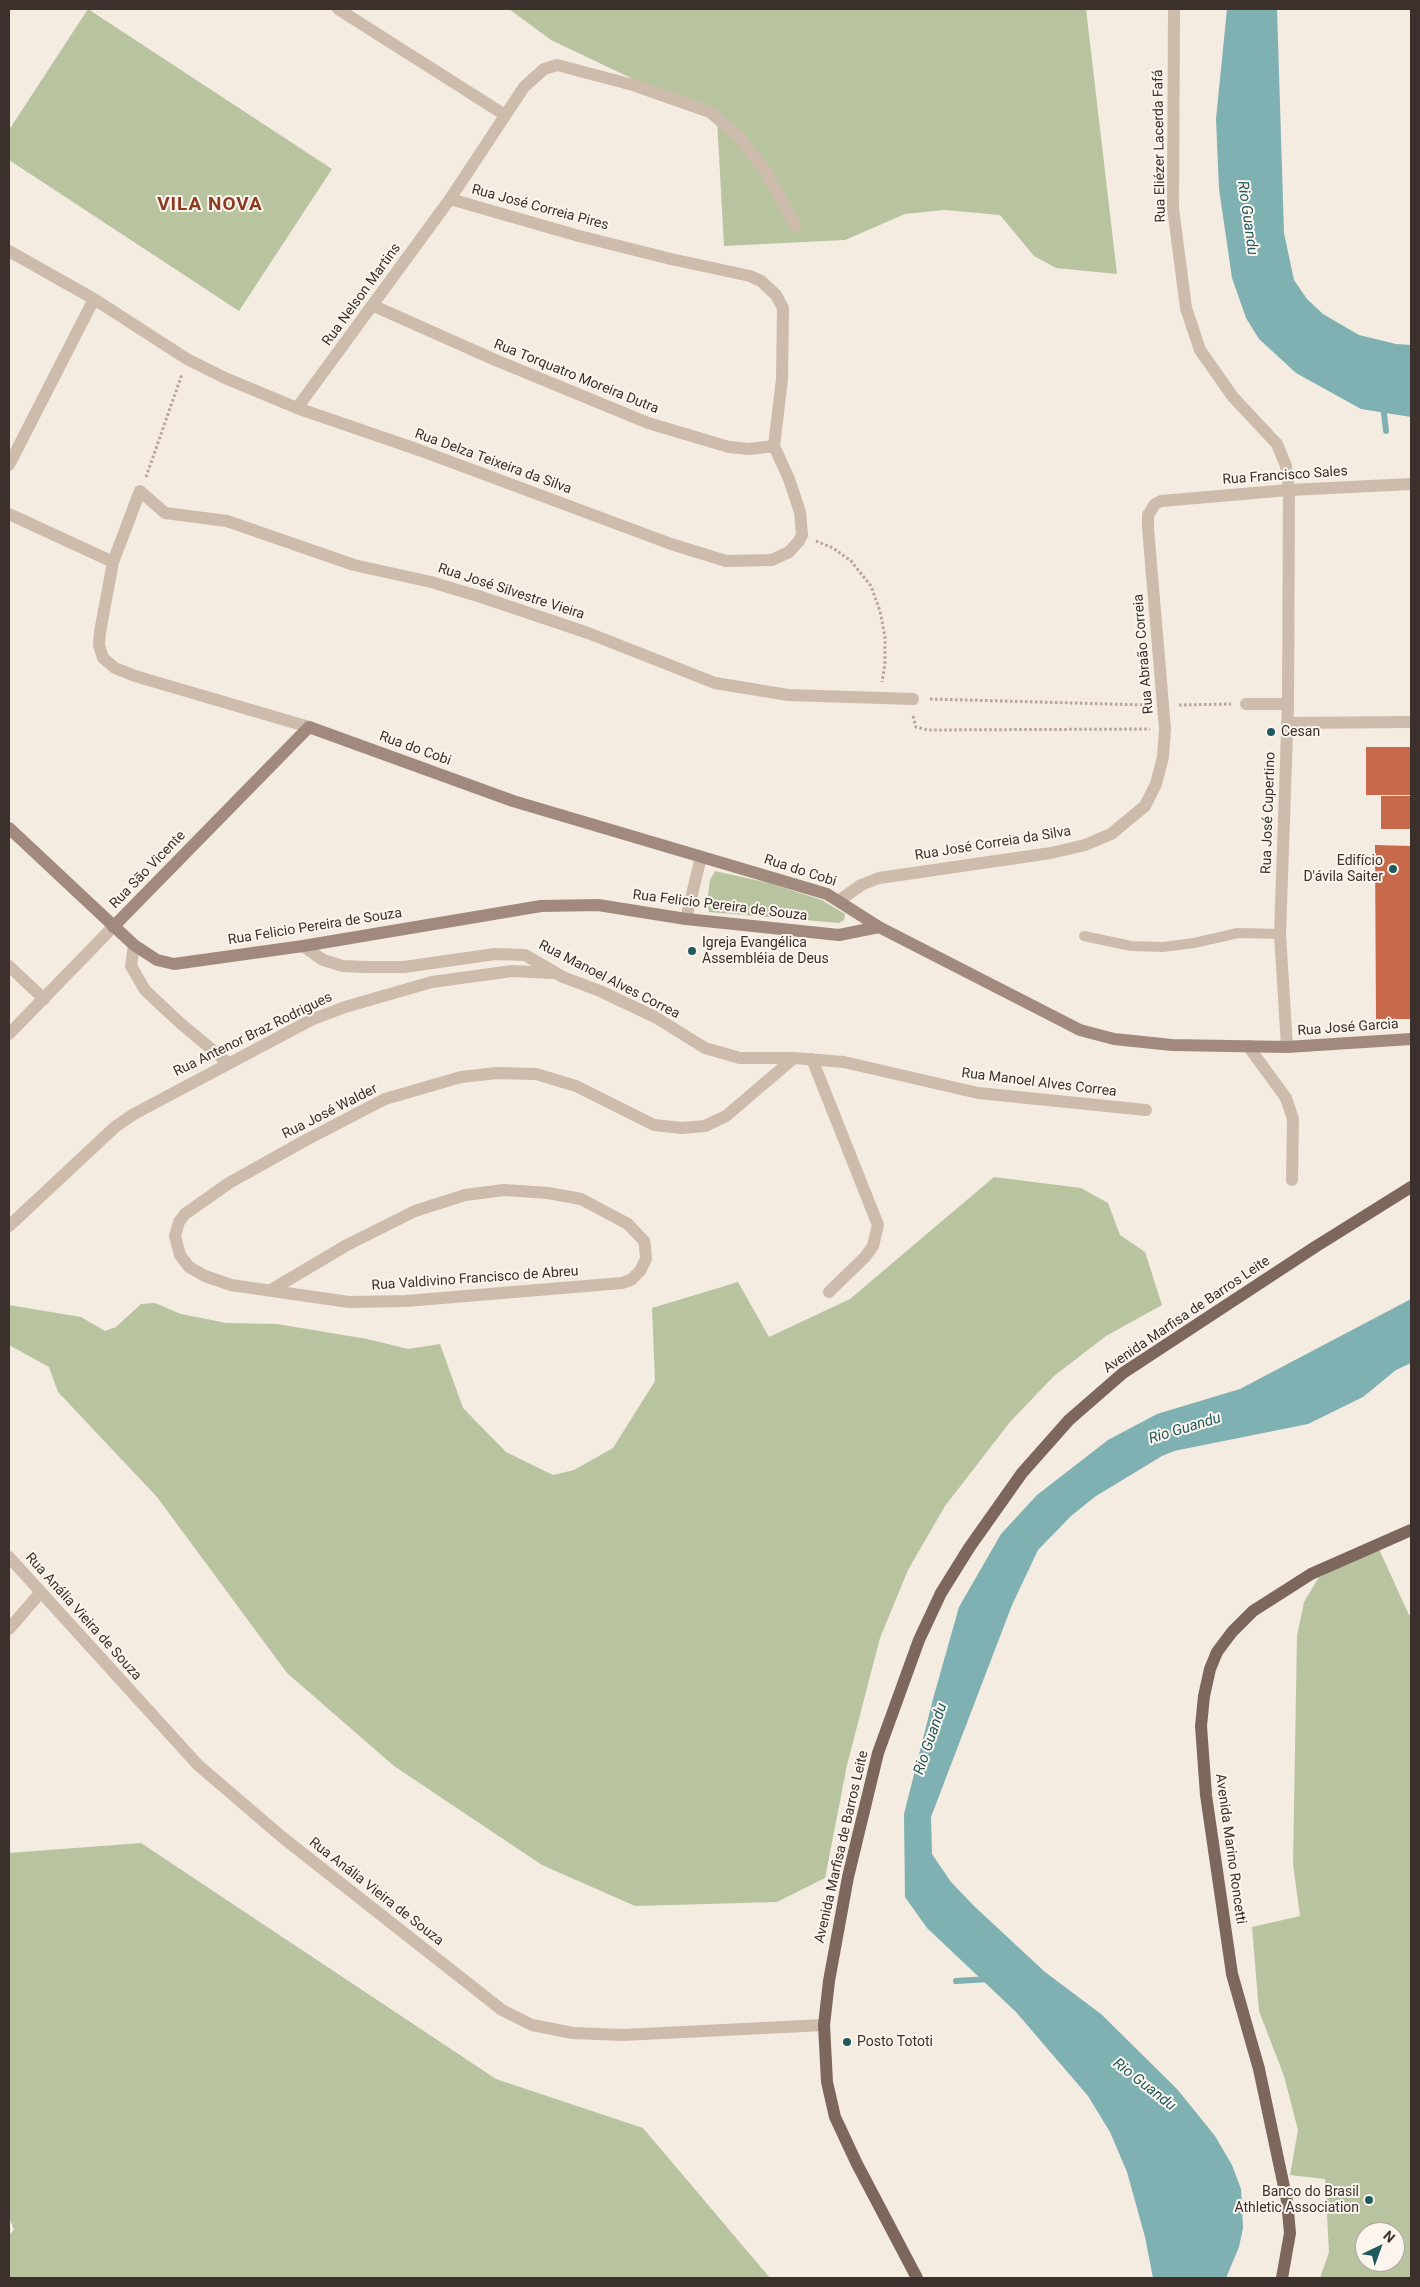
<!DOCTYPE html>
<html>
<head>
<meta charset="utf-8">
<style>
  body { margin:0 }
  #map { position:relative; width:1420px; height:2287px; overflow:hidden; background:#f4ebe1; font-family:Roboto,sans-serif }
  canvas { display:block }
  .frame { position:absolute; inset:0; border:10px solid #3b302b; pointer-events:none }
  .north { position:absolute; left:1355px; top:2222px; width:50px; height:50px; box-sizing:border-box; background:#fbf5ee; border:1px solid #aea6a0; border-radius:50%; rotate:42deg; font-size:14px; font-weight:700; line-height:20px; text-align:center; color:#3b302b }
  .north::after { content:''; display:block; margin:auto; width:18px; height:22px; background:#1f5a5e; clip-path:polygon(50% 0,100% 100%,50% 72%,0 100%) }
</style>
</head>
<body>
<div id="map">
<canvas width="1420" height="2287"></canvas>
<div class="frame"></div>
<div class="north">N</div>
</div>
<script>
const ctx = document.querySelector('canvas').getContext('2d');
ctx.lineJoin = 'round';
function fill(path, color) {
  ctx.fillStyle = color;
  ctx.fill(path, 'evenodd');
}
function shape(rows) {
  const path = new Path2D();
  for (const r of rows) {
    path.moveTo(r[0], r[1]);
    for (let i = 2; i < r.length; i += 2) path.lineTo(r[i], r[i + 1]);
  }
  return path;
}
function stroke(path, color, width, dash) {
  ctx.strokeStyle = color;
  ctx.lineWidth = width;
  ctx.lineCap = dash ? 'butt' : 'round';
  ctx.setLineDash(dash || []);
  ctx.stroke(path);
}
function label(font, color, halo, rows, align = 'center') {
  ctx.font = font + ' Roboto,sans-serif';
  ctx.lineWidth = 4;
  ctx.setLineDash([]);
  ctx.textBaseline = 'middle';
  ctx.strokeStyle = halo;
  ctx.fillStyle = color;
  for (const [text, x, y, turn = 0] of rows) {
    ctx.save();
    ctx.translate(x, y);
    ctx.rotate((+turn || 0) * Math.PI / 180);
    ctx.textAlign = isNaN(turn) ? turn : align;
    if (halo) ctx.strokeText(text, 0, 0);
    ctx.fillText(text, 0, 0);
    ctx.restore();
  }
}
const green = shape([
  [88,9,332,169,239,311,9,160,9,130],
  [509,9,1086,9,1117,274,1056,268,1034,256,1000,215,945,210,905,214,845,240,724,246,717,119,551,40],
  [715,871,769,883,822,900,845,914,844,920,839,923,709,912,707,902,710,880],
  [994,1177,1081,1188,1108,1203,1120,1235,1145,1252,1162,1305,1106,1336,1054,1376,1010,1422,945,1506,908,1570,880,1638,847,1765,825,1878,777,1902,635,1906,542,1865,394,1766,287,1673,157,1497,58,1392,49,1367,9,1345,9,1305,81,1317,105,1331,116,1327,141,1304,155,1303,181,1314,226,1323,277,1324,367,1339,408,1349,440,1344,463,1408,506,1452,553,1475,574,1470,613,1448,655,1381,652,1308,738,1282,769,1337,850,1299],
  [1379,1549,1409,1615,1411,1614,1411,2278,1320,2278,1329,2252,1325,2179,1290,2175,1298,2130,1284,2076,1259,2011,1252,1927,1300,1916,1293,1864,1297,1636,1304,1602,1319,1577],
  [1365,2232,1395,2232,1395,2262,1365,2262],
  [141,1843,496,2079,643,2128,770,2278,9,2278,9,2235,14,2230,9,2217,9,1853]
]);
const water = shape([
  [1227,9,1277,9,1284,233,1294,280,1307,299,1323,314,1359,335,1396,344,1411,345,1411,417,1361,409,1296,373,1259,339,1246,318,1232,278,1219,189,1216,119],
  [1411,1299,1411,1363,1396,1370,1363,1397,1308,1424,1174,1451,1162,1456,1096,1496,1071,1516,1038,1550,1012,1605,931,1817,932,1854,951,1882,974,1906,1045,1972,1101,2014,1177,2089,1215,2136,1232,2165,1241,2189,1243,2228,1239,2247,1226,2278,1153,2278,1145,2237,1127,2172,1110,2132,1088,2096,1016,2012,927,1928,905,1897,904,1814,933,1699,959,1607,1001,1534,1037,1495,1108,1440,1157,1414,1240,1389]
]);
const stream = shape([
  [1383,405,1386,431],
  [956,1981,990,1979]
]);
const building = shape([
  [1366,747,1411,747,1411,795,1366,795],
  [1381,796,1411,796,1411,829,1381,829],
  [1375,845,1411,846,1411,1019,1376,1019]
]);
const path = shape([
  [146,477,182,374],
  [816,541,833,548,851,561,871,586,880,611,885,637,885,664,882,682],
  [930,699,1146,705],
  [1179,705,1231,704],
  [913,716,916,727,928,730,1150,729]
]);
const service = shape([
  [1084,936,1131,946,1163,947,1194,943,1238,933,1280,934]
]);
const minor = shape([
  [338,9,505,115],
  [450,199,579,236,671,259,750,276,761,281,776,295,783,308,782,379,774,446],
  [9,251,94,299,187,359,225,378,297,408,419,450,671,544,726,561,772,560,789,552,799,541,802,535,800,512,789,479,774,446],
  [374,306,493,359,648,423,729,447,749,449,774,446],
  [297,408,450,199,524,87,544,69,557,65,633,85,710,112,739,137,766,172,796,226],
  [9,465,94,299],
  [9,514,113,562],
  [1246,704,1288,704],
  [1287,723,1411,722],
  [309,727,135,676,115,668,103,658,99,645,100,632,113,562,140,491,165,513,227,521,354,565,431,582,481,597,588,633,715,683,788,695,913,699],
  [840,900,861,885,879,878,1051,853,1085,845,1111,834,1145,806,1156,784,1163,757,1165,729,1148,528,1148,515,1155,504,1161,501,1289,490,1411,484],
  [686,919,701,857],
  [134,945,131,966,145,990,179,1022,228,1063],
  [303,946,323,960,343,966,365,967,404,967,495,954,525,955,563,977,600,991,655,1017,705,1048,740,1058,794,1058,844,1062,978,1093,1146,1110],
  [9,966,44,999],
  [9,1034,113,927],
  [1248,1046,1286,1098,1293,1119,1292,1180],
  [812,1059,878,1225,873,1246,865,1257,829,1292],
  [9,1226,115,1127,134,1114,311,1020,345,1007,432,982,512,971,553,973],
  [271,1290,347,1245,415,1211,465,1195,504,1190,548,1193,581,1199,628,1224,644,1241,645,1246,646,1259,640,1271,631,1280,622,1283,406,1301,349,1302,231,1285,205,1276,189,1267,180,1255,175,1236,179,1222,185,1214,229,1183,306,1140,385,1099,461,1077,497,1073,536,1074,576,1086,654,1125,682,1128,705,1126,726,1116,794,1058],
  [9,1557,198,1765,282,1837,502,2010,532,2025,573,2033,623,2035,824,2025],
  [9,1629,41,1592]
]);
const tertiary = shape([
  [1174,9,1173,208,1186,308,1200,350,1233,397,1277,444,1286,466,1289,490,1288,704,1280,934,1287,1047]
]);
const secondary = shape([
  [9,828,134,945,157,960,174,964,303,946,541,906,598,905,686,919,839,935,879,927],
  [113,927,309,727,513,801,827,894,879,927,1080,1030,1114,1039,1172,1045,1287,1047,1411,1039]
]);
const primary = shape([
  [917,2278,857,2164,835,2117,827,2082,824,2025,829,1981,848,1877,878,1753,919,1640,941,1593,969,1548,1022,1473,1069,1420,1123,1373,1315,1247,1411,1187],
  [1282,2278,1290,2233,1287,2201,1259,2069,1232,1974,1206,1795,1201,1726,1204,1696,1210,1669,1217,1652,1232,1632,1253,1611,1311,1574,1411,1530]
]);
const markers = [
  [1271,732,5,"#1f5a5e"],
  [1393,869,5,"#1f5a5e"],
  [692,951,5,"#1f5a5e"],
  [847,2042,5,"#1f5a5e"],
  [1369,2200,5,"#1f5a5e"]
];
const streetNames = [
  ["Rua Eliézer Lacerda Fafá",1160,146,-91],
  ["Rua José Correia Pires",540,208,15],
  ["Rua Nelson Martins",362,295,-54],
  ["Rua Torquatro Moreira Dutra",576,377,22],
  ["Rua Delza Teixeira da Silva",493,462,20],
  ["Rua Francisco Sales",1285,476,-4],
  ["Rua José Silvestre Vieira",511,592,18],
  ["Rua Abraão Correia",1144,654,-95],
  ["Rua do Cobi",415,749,20],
  ["Rua José Cupertino",1269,813,-88],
  ["Rua José Correia da Silva",993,844,-9],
  ["Rua São Vicente",148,870,-46],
  ["Rua do Cobi",800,871,18],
  ["Rua Felicio Pereira de Souza",720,906,7],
  ["Rua Felicio Pereira de Souza",315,927,-9],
  ["Rua Manoel Alves Correa",609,980,27],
  ["Rua José Garcia",1348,1028,-4],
  ["Rua Antenor Braz Rodrigues",253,1035,-26],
  ["Rua Manoel Alves Correa",1039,1083,7],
  ["Rua José Walder",330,1112,-27],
  ["Rua Valdivino Francisco de Abreu",475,1279,-4],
  ["Avenida Marfisa de Barros Leite",1187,1315,-34],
  ["Rua Anália Vieira de Souza",83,1617,48],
  ["Avenida Marfisa de Barros Leite",842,1847,-77],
  ["Avenida Marino Roncetti",1230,1849,82],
  ["Rua Anália Vieira de Souza",376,1892,38]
];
const poiNames = [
  ["Cesan",1281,732],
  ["Edifício",1383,861,"right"],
  ["D'ávila Saiter",1383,877,"right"],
  ["Igreja Evangélica",702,943],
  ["Assembléia de Deus",702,959],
  ["Posto Tototi",857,2042],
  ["Banco do Brasil",1359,2192,"right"],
  ["Athletic Association",1359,2208,"right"]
];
const waterNames = [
  ["Rio Guandu",1247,218,82],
  ["Rio Guandu",1185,1429,-17],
  ["Rio Guandu",931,1739,-71],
  ["Rio Guandu",1144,2085,38]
];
const districtNames = [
  ["VILA NOVA",210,205]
];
fill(green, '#b8c4a0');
fill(water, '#7fb0b2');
stroke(stream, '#7fb0b2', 6);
fill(building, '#c8694b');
stroke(path, '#b9a596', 3, [2.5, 2.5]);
stroke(service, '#cdbbac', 10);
stroke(minor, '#cdbbac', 12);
stroke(tertiary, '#cdbbac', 12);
stroke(secondary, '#a18a7d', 12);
stroke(primary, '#7d675c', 12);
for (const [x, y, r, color] of markers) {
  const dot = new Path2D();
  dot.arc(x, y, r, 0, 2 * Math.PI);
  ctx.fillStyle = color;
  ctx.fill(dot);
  stroke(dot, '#fbf5ee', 2);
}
label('14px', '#3b302b', '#fbf5ee', streetNames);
label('14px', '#3b302b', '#fbf5ee', poiNames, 'left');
label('italic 15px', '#1f5a5e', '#fbf5ee', waterNames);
ctx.letterSpacing = '1px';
label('bold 19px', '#8c3b22', '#fbf5ee', districtNames);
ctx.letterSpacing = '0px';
</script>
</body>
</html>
